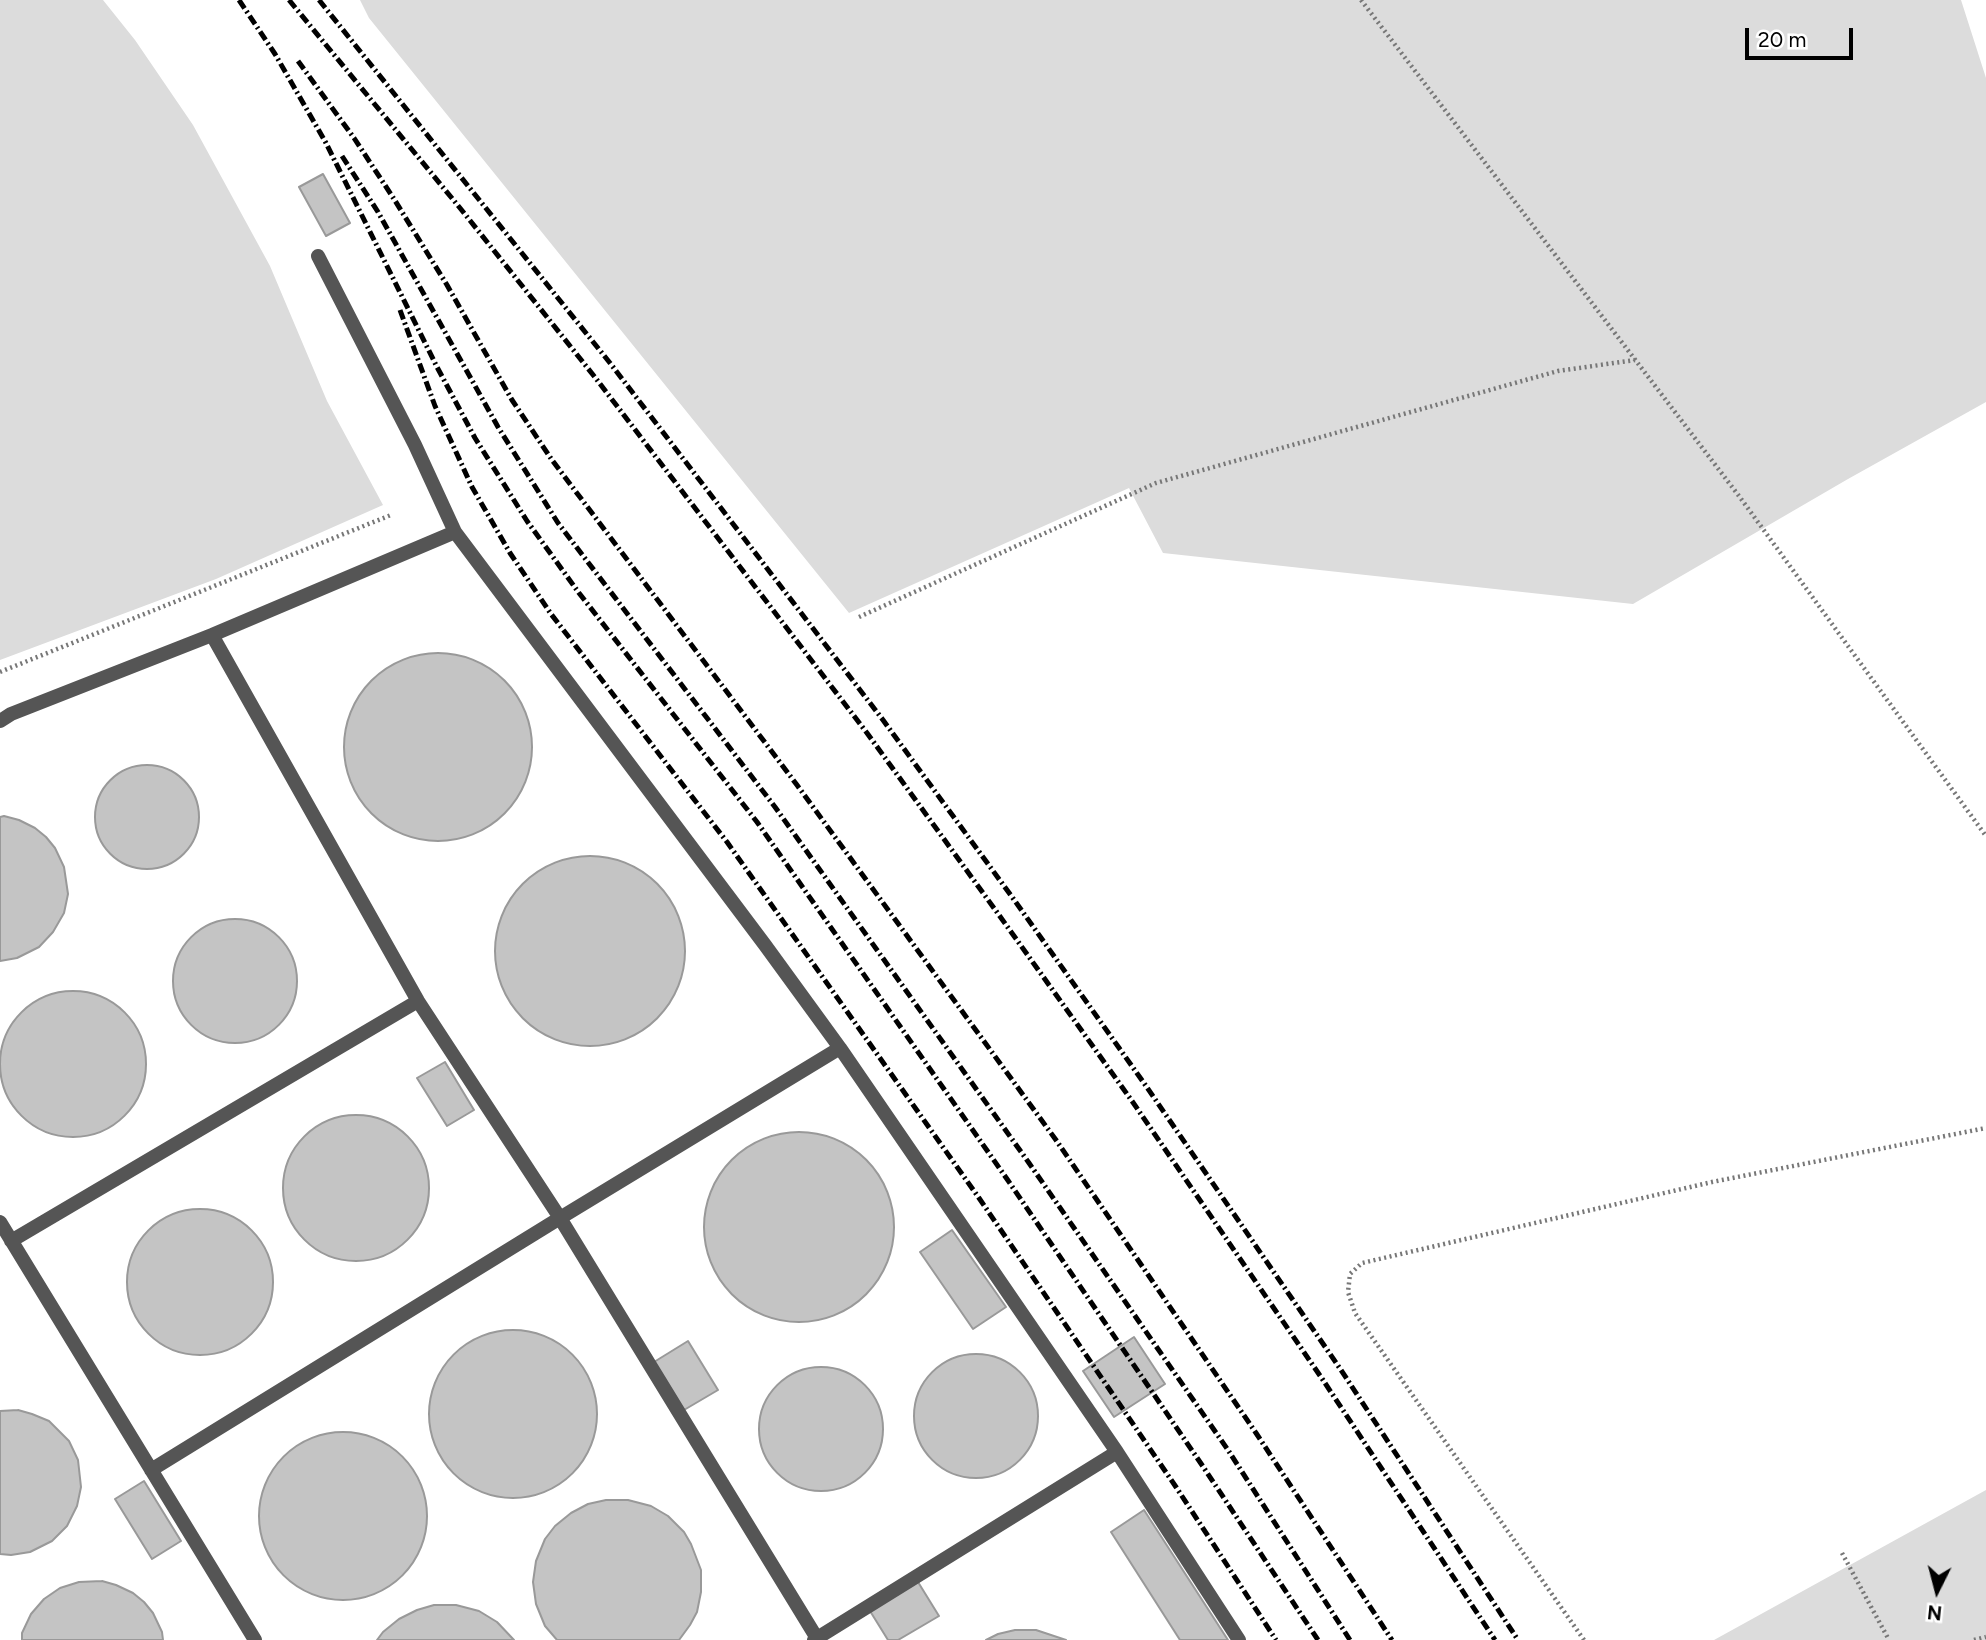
<!DOCTYPE html>
<html>
<head>
<meta charset="utf-8">
<style>
  body { margin:0 }
  #map { position:relative; width:1986px; height:1640px; overflow:hidden; background:#fff; font-family:Figtree,sans-serif }
  canvas { display:block }
  .north { position:absolute; left:1902px; top:1556px; width:70px; height:70px; -webkit-text-stroke:5px #fff; paint-order:stroke; rotate:186deg; font-size:19px; font-weight:700; line-height:28px; text-align:center; color:#000 }
  .north::after { content:''; display:block; margin:auto; width:24px; height:32px; background:#000; clip-path:polygon(50% 0,100% 100%,50% 72%,0 100%) }
  .scale { position:absolute; left:1745px; top:28px; width:108px; height:32px; box-sizing:border-box; border:4px solid #000; border-top:0; padding-left:9px; font-size:21px; line-height:24px; white-space:nowrap; color:#000; -webkit-text-stroke:5px #fff; paint-order:stroke }
</style>
</head>
<body>
<div id="map">
<canvas width="1986" height="1640"></canvas>
<div class="north">N</div>
<div class="scale">20 m</div>
</div>
<script>
const ctx = document.querySelector('canvas').getContext('2d');
ctx.lineJoin = 'round';
function fill(path, color) {
  ctx.fillStyle = color;
  ctx.fill(path, 'evenodd');
}
function shape(rows) {
  const path = new Path2D();
  for (const r of rows) {
    if (r.length === 3) {
      path.moveTo(r[0] + r[2], r[1]);
      path.arc(r[0], r[1], r[2], 0, 2 * Math.PI);
      continue;
    }
    path.moveTo(r[0], r[1]);
    for (let i = 2; i < r.length; i += 2) path.lineTo(r[i], r[i + 1]);
  }
  return path;
}
function stroke(path, color, width, dash) {
  ctx.strokeStyle = color;
  ctx.lineWidth = width;
  ctx.lineCap = dash ? 'butt' : 'round';
  ctx.setLineDash(dash || []);
  ctx.stroke(path);
}
const green = shape([
  [0,0,103,0,135,40,193,125,270,266,327,401,383,505,216,579,0,660],
  [360,0,1961,0,1986,78,1986,402,1848,479,1633,604,1163,553,1129,488,849,613,369,18],
  [1986,1490,1986,1640,1714,1640]
]);
const building = shape([
  [323,174,350,223,326,236,299,187,323,174],
  [438,747,94],
  [147,817,52],
  [4,816,19,820,35,828,46,837,55,848,64,867,68,894,64,913,53,932,39,947,17,958,0,961,0,817,4,816],
  [590,951,95],
  [235,981,62],
  [73,1064,73],
  [445,1062,474,1110,447,1126,417,1078,445,1062],
  [356,1188,73],
  [799,1227,95],
  [200,1282,73],
  [952,1230,1006,1307,973,1329,920,1252,952,1230],
  [513,1414,84],
  [1134,1337,1165,1384,1114,1417,1083,1371,1134,1337],
  [688,1341,718,1390,684,1410,654,1362,688,1341],
  [976,1416,62],
  [821,1429,62],
  [18,1410,32,1414,49,1421,69,1441,78,1460,81,1487,77,1506,67,1526,52,1541,30,1552,11,1555,0,1554,0,1411,18,1410],
  [343,1516,84],
  [144,1481,181,1541,152,1559,115,1499,144,1481],
  [606,1500,628,1500,651,1506,668,1516,684,1532,691,1544,701,1570,701,1592,697,1612,690,1625,679,1640,557,1640,545,1626,536,1604,533,1582,536,1561,545,1539,555,1526,571,1513,588,1504,606,1500],
  [1144,1510,1228,1640,1180,1640,1111,1532,1144,1510],
  [102,1581,116,1585,133,1593,144,1602,153,1613,162,1632,163,1640,22,1640,22,1633,31,1614,44,1599,60,1588,79,1582,102,1581],
  [918,1582,939,1616,898,1640,888,1640,870,1611,918,1582],
  [434,1605,456,1605,479,1611,497,1622,514,1640,377,1640,383,1632,399,1619,417,1610,434,1605],
  [1015,1630,1036,1630,1066,1640,986,1640,998,1634,1015,1630]
]);
const path = shape([
  [1361,0,1739,496,1986,836],
  [859,617,1156,483,1558,371,1635,360],
  [0,672,391,515],
  [1842,1553,1889,1640],
  [1584,1640,1355,1313,1348,1292,1350,1274,1362,1263,1712,1182,1986,1128],
  [1974,1640,1986,1637]
]);
const service = shape([
  [318,256,415,445,455,532,765,945,840,1048,1117,1452,1239,1640],
  [212,635,418,1001,560,1218,818,1640],
  [0,721,11,714,212,635,455,532],
  [0,1222,255,1640],
  [11,1241,418,1001],
  [151,1470,560,1218,840,1048],
  [814,1640,1117,1452]
]);
const rail = shape([
  [239,0,275,54,326,143,437,367,475,438,527,521,579,593,757,822,1007,1179,1204,1468,1318,1640],
  [289,0,460,208,594,376,867,733,999,915,1132,1101,1323,1380,1495,1640],
  [319,0,610,363,883,720,1015,901,1146,1086,1341,1370,1518,1640],
  [298,61,354,138,394,199,447,285,512,400,552,460,797,785,1056,1140,1256,1433,1392,1640],
  [342,156,378,212,498,427,558,523,775,807,1029,1163,1228,1450,1350,1640],
  [400,310,435,406,472,487,510,553,551,614,727,842,979,1198,1176,1487,1276,1640]
]);
fill(green, '#dcdcdc');
fill(building, '#c4c4c4');
stroke(building, '#999', 2);
stroke(path, '#777', 4.5, [2, 3.5]);
stroke(service, '#555', 14);
stroke(rail, '#000', 5, [10, 3.5, 2, 3.5]);
</script>
</body>
</html>
